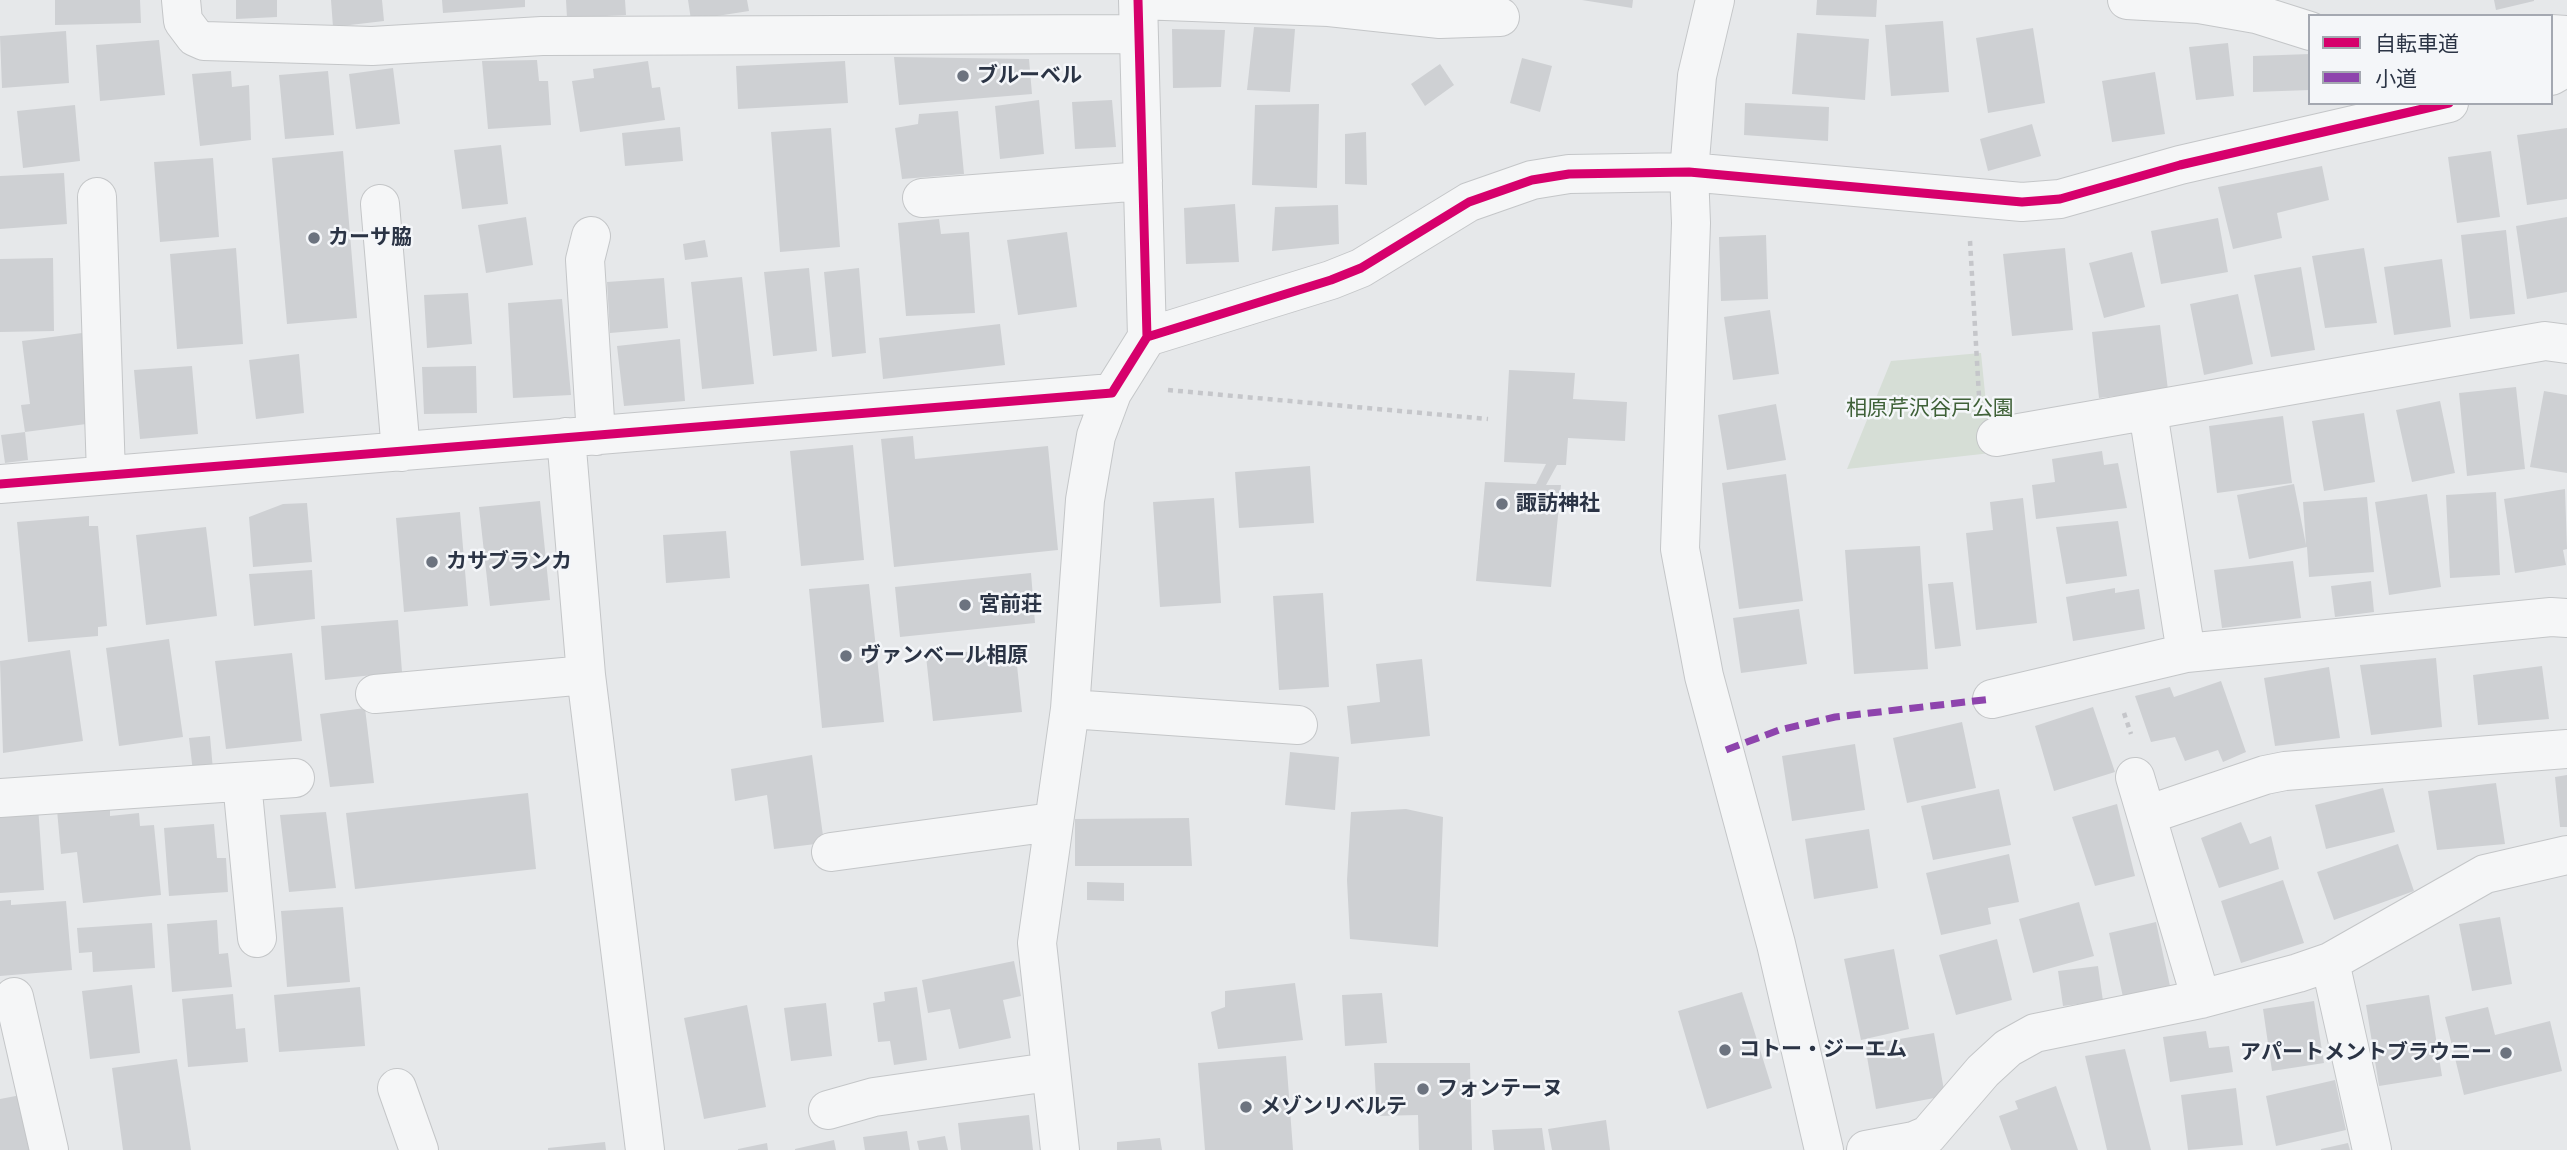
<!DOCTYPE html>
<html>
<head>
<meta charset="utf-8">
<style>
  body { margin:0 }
  #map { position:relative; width:2567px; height:1150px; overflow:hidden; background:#e6e8ea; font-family:"DM Sans","Noto Sans JP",sans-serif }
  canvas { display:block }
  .legend { position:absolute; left:2308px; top:14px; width:245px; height:91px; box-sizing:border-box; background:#f4f6f9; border:2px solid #a4a8b1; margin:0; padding:9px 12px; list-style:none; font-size:21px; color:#2b3445 }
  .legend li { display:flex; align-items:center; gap:14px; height:35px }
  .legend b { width:35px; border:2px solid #a4a8b1 }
</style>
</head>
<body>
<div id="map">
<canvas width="2567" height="1150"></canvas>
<ul class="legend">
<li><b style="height:9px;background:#d6006c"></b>自転車道</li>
<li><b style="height:9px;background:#8e44ad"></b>小道</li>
</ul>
</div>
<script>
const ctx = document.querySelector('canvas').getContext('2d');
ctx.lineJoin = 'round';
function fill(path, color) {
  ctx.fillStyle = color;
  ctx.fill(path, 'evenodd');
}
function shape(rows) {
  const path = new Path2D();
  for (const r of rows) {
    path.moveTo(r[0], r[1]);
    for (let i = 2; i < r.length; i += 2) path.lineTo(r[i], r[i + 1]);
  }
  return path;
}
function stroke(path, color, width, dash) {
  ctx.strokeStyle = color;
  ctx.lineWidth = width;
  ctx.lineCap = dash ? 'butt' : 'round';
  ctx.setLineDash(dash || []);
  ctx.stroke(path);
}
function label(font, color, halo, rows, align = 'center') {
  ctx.font = font + ' "DM Sans","Noto Sans JP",sans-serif';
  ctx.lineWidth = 5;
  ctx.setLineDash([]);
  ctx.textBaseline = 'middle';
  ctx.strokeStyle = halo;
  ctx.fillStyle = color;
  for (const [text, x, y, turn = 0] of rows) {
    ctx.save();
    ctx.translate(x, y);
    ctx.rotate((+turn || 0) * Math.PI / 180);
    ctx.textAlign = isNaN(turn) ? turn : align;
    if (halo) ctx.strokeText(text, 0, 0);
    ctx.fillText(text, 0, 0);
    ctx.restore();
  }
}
const green = shape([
  [1981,353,1991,453,1847,469,1891,361]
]);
const building = shape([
  [55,0,140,0,141,23,55,25],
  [236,0,277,0,277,17,236,19],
  [331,0,382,0,384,21,333,27],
  [442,0,525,0,525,7,443,13],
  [566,0,625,0,626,15,567,18],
  [688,0,747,0,749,11,691,20],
  [1582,0,1633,0,1632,8],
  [1817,0,1877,0,1876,17,1816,15],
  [2494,0,2534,0,2534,1,2496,10],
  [1943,21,1949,92,1891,96,1885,25],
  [1254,27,1295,29,1290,92,1247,90],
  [2033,28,2045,103,1988,113,1976,38],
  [1172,29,1225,30,1221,87,1173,88],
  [66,31,69,83,2,88,0,36],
  [1797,33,1869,39,1865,100,1792,94],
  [159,40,165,95,100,101,96,45],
  [2228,43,2234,96,2196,100,2189,47],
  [2310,54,2310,90,2253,92,2253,56],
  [894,57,1029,59,1032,94,899,105],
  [1522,58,1552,66,1540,112,1510,103],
  [537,60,539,81,548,81,551,125,488,129,482,61],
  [648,61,652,88,660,87,665,120,580,132,572,81,594,78,593,69],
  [845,61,848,103,738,109,736,66],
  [1440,64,1454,85,1425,106,1411,84],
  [393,68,400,124,356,129,349,74],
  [231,71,232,87,249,85,251,140,200,146,192,74],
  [328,71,334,135,285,139,279,75],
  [2155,72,2165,134,2112,142,2102,81],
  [1039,100,1044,154,1000,159,995,106],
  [1112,100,1116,147,1075,149,1072,102],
  [1745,103,1829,107,1828,141,1744,135],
  [1319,104,1317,188,1252,185,1255,105],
  [75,105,80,161,23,168,17,111],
  [958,111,964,174,902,179,895,128,918,124,919,114],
  [2032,124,2041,156,1988,171,1980,139],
  [680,127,683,161,625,166,622,133],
  [831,128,840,247,780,252,771,132],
  [2567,128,2567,199,2527,205,2517,135],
  [1366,132,1367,185,1345,184,1345,134],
  [501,145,508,204,462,209,454,150],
  [343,151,357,318,287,324,272,158],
  [2491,151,2500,217,2457,223,2448,157],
  [213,158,219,237,160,242,154,162],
  [2322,166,2329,200,2277,213,2282,238,2233,249,2218,187],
  [64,173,67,224,0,229,0,176],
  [1235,204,1239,262,1186,264,1184,208],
  [1338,205,1339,244,1272,251,1275,207],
  [526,217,533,265,486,273,478,225],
  [2567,217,2567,292,2527,299,2516,226],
  [2218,218,2228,272,2161,284,2151,231],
  [939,219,941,234,969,232,975,313,906,316,898,223],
  [2506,230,2515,314,2470,319,2461,235],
  [1067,232,1077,307,1018,315,1007,240],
  [1766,235,1768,299,1721,301,1719,237],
  [705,240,708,257,685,260,683,244],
  [236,248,243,344,177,349,170,254],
  [2065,248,2073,330,2012,336,2003,254],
  [2364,248,2377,323,2325,328,2312,256],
  [2132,252,2145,307,2104,318,2089,263],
  [53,258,54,331,0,332,0,259],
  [2442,259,2451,327,2394,335,2384,267],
  [2301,267,2315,350,2271,357,2254,275],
  [809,268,817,351,773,356,764,272],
  [859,268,866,353,832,357,824,272],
  [742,277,754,384,702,389,691,282],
  [664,278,668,328,610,333,607,282],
  [468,293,472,344,427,348,424,295],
  [2238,294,2253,364,2204,375,2190,304],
  [562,299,571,395,513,398,508,303],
  [1770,310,1779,374,1733,380,1724,317],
  [1000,324,1005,365,883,379,879,338],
  [2160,325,2168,390,2099,398,2092,332],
  [82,333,94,423,25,432,21,405,30,404,22,341],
  [680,339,685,401,624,406,617,346],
  [299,354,304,413,256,419,249,360],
  [192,366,198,434,140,439,134,370],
  [476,366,477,413,424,414,422,367],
  [1509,370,1575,373,1573,399,1627,402,1625,441,1568,438,1566,465,1557,465,1546,485,1561,485,1551,587,1476,581,1485,482,1536,484,1546,464,1504,462],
  [2516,387,2525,469,2467,476,2459,393],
  [2544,391,2567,395,2567,473,2530,467],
  [2440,401,2455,473,2412,482,2396,410],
  [1776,404,1786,460,1727,470,1718,415],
  [2364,413,2375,482,2324,491,2312,421],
  [2283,416,2292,483,2217,493,2209,426],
  [25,432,28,460,5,463,1,435],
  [913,436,915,459,1048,446,1058,550,894,567,881,439],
  [853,445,864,560,801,566,790,451],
  [2102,451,2104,465,2118,463,2127,508,2036,519,2032,485,2055,482,2052,459],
  [1310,466,1314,523,1239,528,1235,472],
  [1786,474,1803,601,1739,609,1722,483],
  [2294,484,2306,545,2303,502,2367,497,2374,572,2309,577,2307,547,2249,559,2237,495],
  [2565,489,2567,549,2563,550,2566,565,2515,573,2504,499],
  [2496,492,2500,575,2450,578,2446,495],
  [2427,494,2441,587,2389,595,2375,502],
  [1214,498,1221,603,1160,607,1153,502],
  [2023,498,2037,623,1976,630,1966,533,1993,530,1990,502],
  [540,501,550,600,490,606,479,507],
  [307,503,312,562,253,567,249,517,283,504],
  [460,512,468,606,404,612,396,518],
  [89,516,89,526,98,526,107,626,98,627,98,636,28,642,17,522],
  [2118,521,2127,576,2066,584,2056,527],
  [206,527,217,616,146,625,136,535],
  [726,531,730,578,666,583,663,535],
  [1920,546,1928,669,1854,674,1845,550],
  [2293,561,2301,618,2222,628,2214,570],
  [312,570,315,619,254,626,249,574],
  [1031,573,1035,623,900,637,895,587],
  [2371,581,2374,612,2335,617,2331,586],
  [1953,582,1961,646,1935,649,1928,584],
  [869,584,884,722,822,728,809,589],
  [2115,588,2115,593,2139,589,2145,629,2073,641,2066,597],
  [1323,593,1329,687,1279,690,1273,596],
  [1799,609,1807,664,1741,673,1733,618],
  [398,620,402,672,325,680,321,626],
  [169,639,183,737,119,746,106,648],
  [1015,647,1022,712,933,721,926,656],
  [70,650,83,741,3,753,0,661],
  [292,653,302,741,226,749,215,661],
  [2436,658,2442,727,2371,735,2360,665],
  [1422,659,1430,736,1351,744,1347,706,1380,702,1376,664],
  [2542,666,2549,719,2478,725,2473,675],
  [2329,667,2340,738,2275,746,2264,678],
  [2221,681,2246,752,2223,762,2218,750,2185,761,2175,737,2151,742,2135,696,2170,687,2174,697],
  [2093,707,2115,772,2054,791,2035,726],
  [365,708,374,783,330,787,320,714],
  [1962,722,1976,788,1907,803,1893,738],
  [210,736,213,770,193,772,189,738],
  [1855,744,1865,810,1792,821,1782,756],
  [1290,752,1339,757,1335,810,1285,805],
  [812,755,824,843,774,849,767,795,735,801,731,769],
  [2567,775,2567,827,2560,827,2555,777],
  [2496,783,2505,844,2437,850,2428,791],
  [2383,788,2395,832,2326,849,2315,805],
  [1999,789,2011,845,1933,860,1921,806],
  [528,793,536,869,355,889,346,813],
  [2117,804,2135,876,2095,886,2072,817],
  [110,805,110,816,139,813,140,826,154,825,161,895,83,903,77,852,61,854,57,810],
  [38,806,44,890,0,893,0,809],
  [1406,809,1443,817,1438,947,1350,939,1347,880,1351,812],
  [326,812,336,888,289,892,280,815],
  [1189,818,1192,866,1075,866,1075,819],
  [2241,822,2250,844,2271,836,2279,869,2219,888,2201,838],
  [214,824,217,858,226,858,228,892,169,896,164,828],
  [1869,829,1878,888,1814,899,1805,839],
  [2398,844,2414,891,2334,920,2317,872],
  [2009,854,2019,902,1988,908,1991,924,1941,935,1926,873],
  [2283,880,2304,943,2241,963,2221,901],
  [1087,882,1124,883,1124,901,1087,900],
  [11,900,11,905,66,901,72,970,0,976,0,901],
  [2079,902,2094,956,2033,973,2019,919],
  [343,907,350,982,287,987,281,911],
  [2500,917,2512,984,2472,991,2459,924],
  [217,920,219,954,228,953,232,987,172,992,167,924],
  [2156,922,2170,986,2123,997,2109,933],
  [152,923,155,968,93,972,92,952,79,953,77,928],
  [1997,939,2012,1000,1956,1015,1939,955],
  [1894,949,1909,1029,1861,1040,1844,959],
  [1014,961,1021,996,1003,1000,1011,1038,959,1049,950,1009,928,1013,922,980],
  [2098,966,2103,1001,2063,1006,2058,971],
  [1295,983,1303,1040,1218,1049,1211,1012,1225,1007,1225,991],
  [132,985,140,1053,90,1059,82,991],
  [360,987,365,1046,279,1052,274,995],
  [917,987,927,1060,894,1065,890,1041,878,1042,873,1003,885,1001,884,992],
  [1742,992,1772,1088,1707,1109,1678,1011],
  [1382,993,1387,1043,1345,1046,1342,995],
  [233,994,236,1029,245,1028,248,1062,188,1067,182,999],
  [2429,995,2442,1076,2379,1086,2366,1005],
  [2314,1001,2324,1063,2272,1071,2263,1009],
  [826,1003,832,1056,791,1061,784,1008],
  [747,1005,766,1107,704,1119,684,1018],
  [2488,1007,2495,1035,2550,1021,2562,1071,2464,1095,2445,1017],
  [2206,1031,2209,1048,2229,1046,2233,1072,2170,1082,2163,1037],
  [1934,1033,1945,1096,1876,1109,1865,1045],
  [2125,1049,2151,1150,2107,1150,2085,1056],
  [1286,1056,1293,1150,1205,1150,1198,1063],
  [177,1059,191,1150,123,1150,112,1068],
  [1374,1063,1470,1063,1472,1150,1419,1150,1418,1115,1377,1116],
  [2335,1080,2346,1130,2276,1146,2266,1096],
  [2056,1086,2078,1150,2011,1150,1999,1116,2018,1109,2015,1101],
  [2236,1088,2243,1145,2188,1150,2181,1095],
  [21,1095,29,1150,0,1150,0,1099],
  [1029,1115,1033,1150,961,1150,958,1123],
  [1606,1120,1610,1150,1552,1150,1548,1129],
  [1542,1128,1545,1150,1494,1150,1492,1130],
  [907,1131,910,1150,865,1150,863,1137],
  [945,1136,948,1150,919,1150,917,1141],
  [1160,1138,1162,1150,1117,1150,1117,1142],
  [834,1140,836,1150,795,1150,795,1149],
  [605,1142,606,1150,548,1150,548,1148],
  [767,1143,768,1150,738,1150,738,1149],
  [2348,1143,2350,1150,2321,1150,2321,1149]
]);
const path = shape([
  [1970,241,1979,396],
  [1168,390,1488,419],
  [2124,713,2131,734]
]);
const minor = shape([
  [181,0,183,21,195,37,204,41,372,46,542,36,1138,34],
  [1138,0,1329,7,1440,19,1500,17],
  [1715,0,1697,76,1689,172,1691,223,1680,549,1704,676,1776,944,1824,1150],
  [2127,0,2199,4,2256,14,2310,31],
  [2551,34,2567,35],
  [2551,76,2567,67],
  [97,197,106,475],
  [922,198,1143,181],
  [380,204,401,452],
  [591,236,585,260,596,436],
  [1147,337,1331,280,1361,268,1469,202,1532,180,1569,174,1689,172,2022,202,2060,199,2180,165,2449,103],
  [2148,412,2186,653],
  [566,437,586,675,645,1150],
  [1996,437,2545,341,2567,344],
  [0,484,1112,393,1147,337,1138,0],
  [375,694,586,675],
  [1992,699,2186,653,2551,617,2567,618],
  [1070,709,1298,725],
  [2135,777,2201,999],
  [242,782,257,938],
  [0,798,295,778],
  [2147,815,2265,775,2285,771,2567,749],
  [831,852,1052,822],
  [2330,962,2372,1150],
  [14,997,49,1150],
  [397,1088,419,1150],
  [828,1110,874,1097,1049,1072],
  [1060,1150,1037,943,1070,709,1085,500,1096,436,1112,393],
  [1866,1150,1914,1141,1928,1135,1983,1071,2008,1048,2035,1033,2201,999,2298,973,2330,962,2485,874,2567,855]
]);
const quiet = shape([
  [1726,750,1779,730,1835,717,1992,699]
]);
const cycleway = shape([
  [1147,337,1331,280,1361,268,1469,202,1532,180,1569,174,1689,172,2022,202,2060,199,2180,165,2449,103],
  [0,484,1112,393,1147,337,1138,0]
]);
const markers = [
  [963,76,7,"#6c737f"],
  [314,238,7,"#6c737f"],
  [1502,504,7,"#6c737f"],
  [432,562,7,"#6c737f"],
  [965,605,7,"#6c737f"],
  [846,656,7,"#6c737f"],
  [1725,1050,7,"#6c737f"],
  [2506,1053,7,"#6c737f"],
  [1423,1089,7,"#6c737f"],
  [1246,1107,7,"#6c737f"]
];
const poiNames = [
  ["ブルーベル",977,76],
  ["カーサ脇",328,238],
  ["諏訪神社",1516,504],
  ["カサブランカ",446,562],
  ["宮前荘",979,605],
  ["ヴァンベール相原",860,656],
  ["コトー・ジーエム",1739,1050],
  ["アパートメントブラウニー",2492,1053,"right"],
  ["フォンテーヌ",1437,1089],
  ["メゾンリベルテ",1260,1107]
];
const parkNames = [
  ["相原芹沢谷戸公園",1930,409]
];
fill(green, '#d6ded6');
fill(building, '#ced0d3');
stroke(minor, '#c4c6c8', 40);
stroke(path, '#c5c6ca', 4.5, [5, 5]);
stroke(minor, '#f5f6f7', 38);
stroke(quiet, '#8e44ad', 7, [14, 7]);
stroke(cycleway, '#d6006c', 9);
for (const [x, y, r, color] of markers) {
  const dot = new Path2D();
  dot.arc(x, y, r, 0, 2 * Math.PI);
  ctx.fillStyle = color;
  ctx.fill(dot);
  stroke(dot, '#f4f6f9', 2.5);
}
label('bold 21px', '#2b3445', '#f4f6f9', poiNames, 'left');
label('21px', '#3f6138', '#f4f6f9', parkNames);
</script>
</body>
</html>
